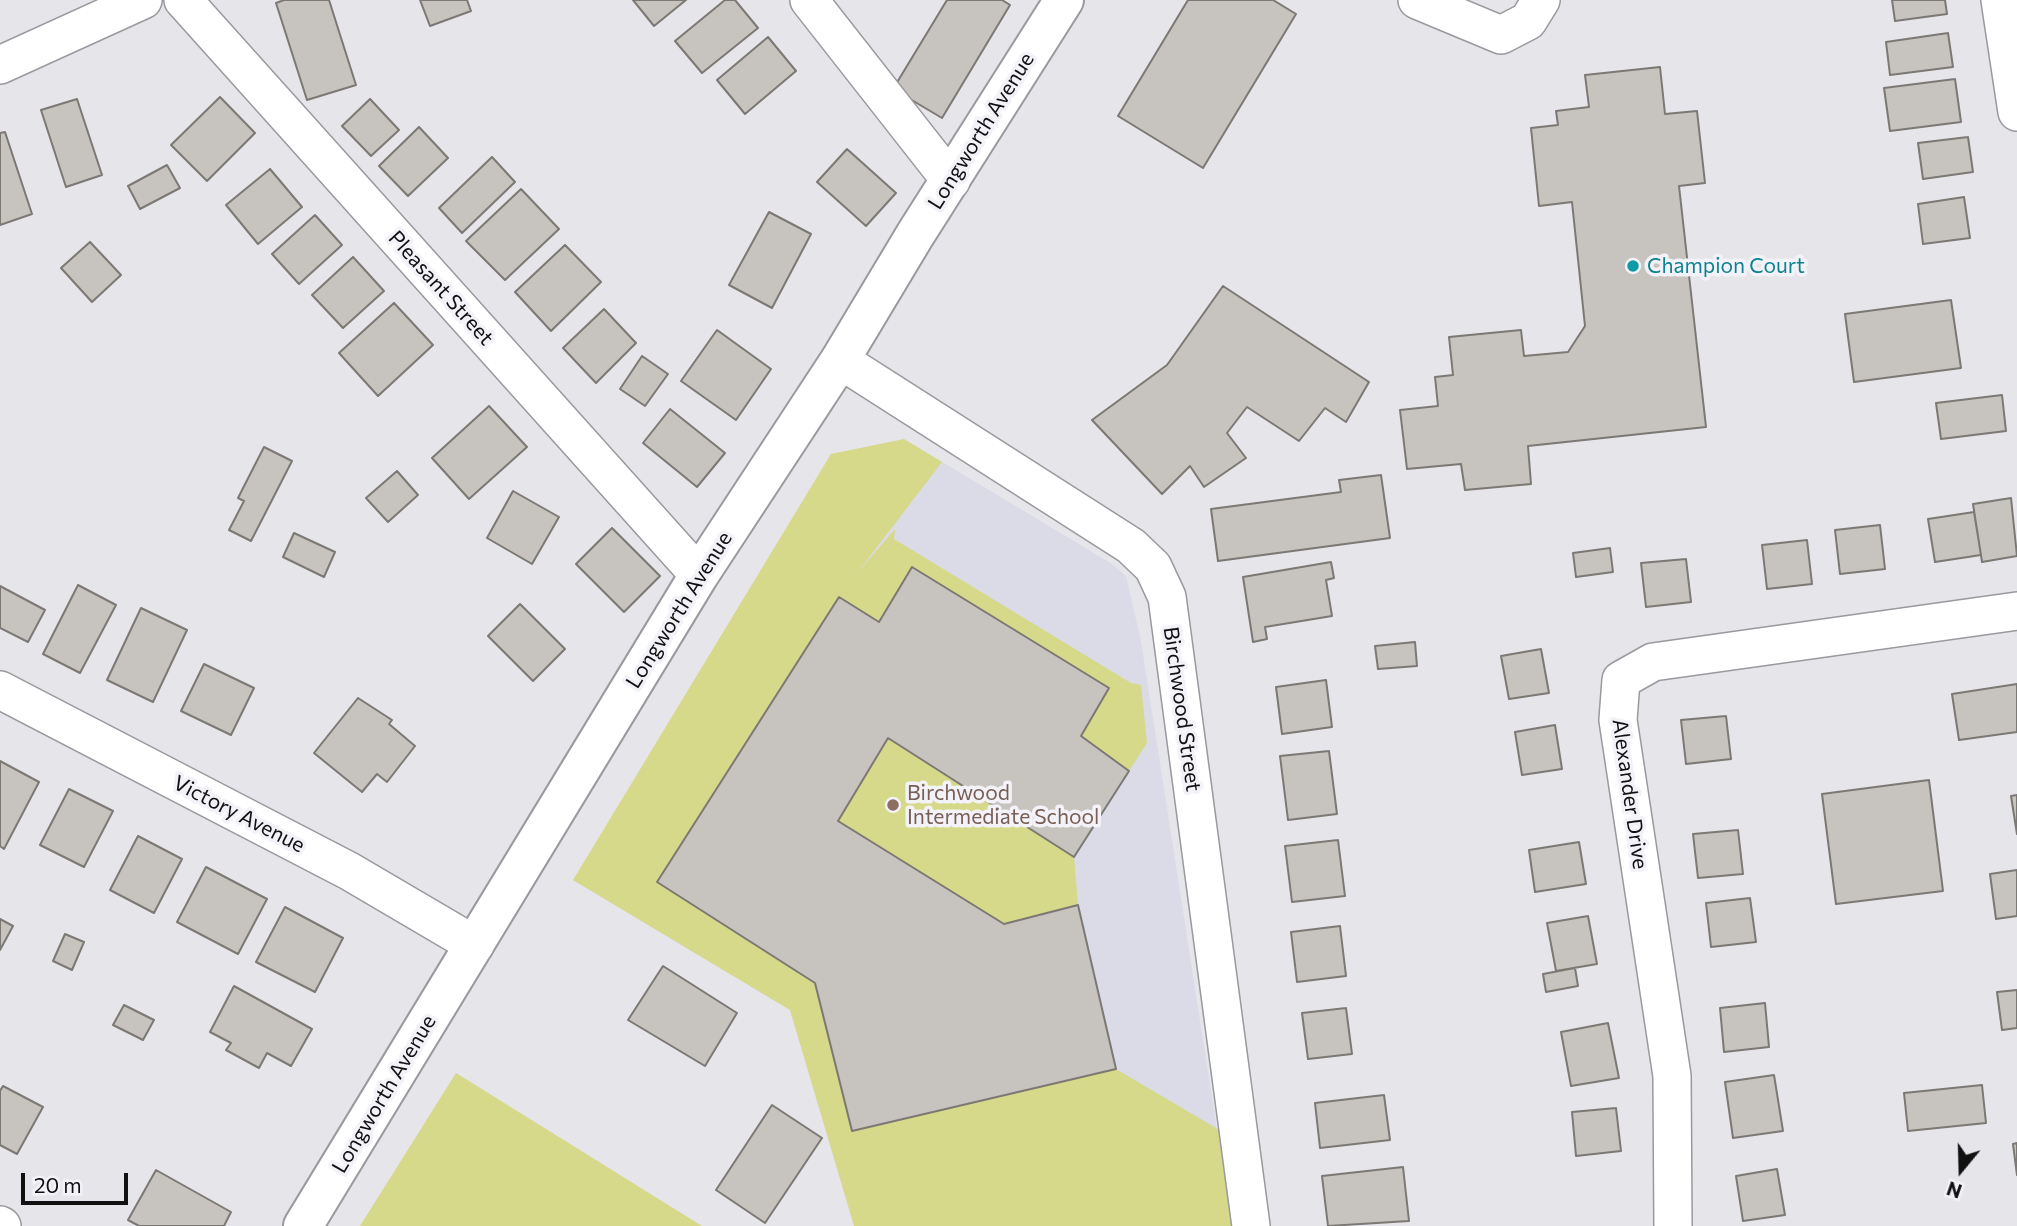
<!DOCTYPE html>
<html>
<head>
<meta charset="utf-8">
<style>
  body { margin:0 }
  #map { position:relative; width:2017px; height:1226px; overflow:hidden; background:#e5e5ea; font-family:Commissioner,sans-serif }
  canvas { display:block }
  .north { position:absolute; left:1926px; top:1135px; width:70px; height:70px; -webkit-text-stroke:5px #f2f2f8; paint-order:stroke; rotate:199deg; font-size:19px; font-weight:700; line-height:28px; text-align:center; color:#111112 }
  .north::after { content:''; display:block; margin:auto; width:24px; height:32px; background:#111112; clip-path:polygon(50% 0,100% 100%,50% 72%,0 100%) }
  .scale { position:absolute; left:21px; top:1173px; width:107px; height:32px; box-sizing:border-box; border:4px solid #111112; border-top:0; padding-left:9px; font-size:21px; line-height:24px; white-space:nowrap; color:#111112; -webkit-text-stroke:5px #f2f2f8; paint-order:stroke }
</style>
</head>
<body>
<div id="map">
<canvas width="2017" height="1226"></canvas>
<div class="north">N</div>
<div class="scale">20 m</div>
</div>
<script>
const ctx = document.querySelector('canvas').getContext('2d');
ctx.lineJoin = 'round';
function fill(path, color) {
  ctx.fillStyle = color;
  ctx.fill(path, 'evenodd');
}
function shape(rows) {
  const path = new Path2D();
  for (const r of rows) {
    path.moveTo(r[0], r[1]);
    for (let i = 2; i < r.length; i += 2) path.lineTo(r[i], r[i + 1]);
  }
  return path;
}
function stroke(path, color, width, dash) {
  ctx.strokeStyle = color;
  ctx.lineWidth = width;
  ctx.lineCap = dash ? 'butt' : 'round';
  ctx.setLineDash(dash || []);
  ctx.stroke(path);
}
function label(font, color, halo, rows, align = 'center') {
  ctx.font = font + ' Commissioner,sans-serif';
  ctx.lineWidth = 7;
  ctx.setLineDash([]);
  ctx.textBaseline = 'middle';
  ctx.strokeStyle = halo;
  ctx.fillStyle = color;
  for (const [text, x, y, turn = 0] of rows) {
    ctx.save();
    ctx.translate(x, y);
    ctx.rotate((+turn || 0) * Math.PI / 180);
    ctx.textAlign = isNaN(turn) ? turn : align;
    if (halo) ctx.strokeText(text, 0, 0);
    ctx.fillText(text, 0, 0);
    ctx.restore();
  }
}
const built = shape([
  [904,439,1112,564,1126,576,1141,641,1232,1226,854,1226,790,1010,573,880]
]);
const green = shape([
  [904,439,942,462,858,572,895,529,894,539,1131,683,1141,685,1147,743,1129,771,1081,736,1108,688,912,567,879,622,839,597,657,882,815,983,852,1130,1116,1069,1221,1131,1233,1226,854,1226,790,1010,573,880,831,454],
  [888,738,1074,857,1078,905,1004,924,838,821],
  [456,1073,702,1226,360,1226]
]);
const building = shape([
  [284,0,329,0,356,85,307,100,276,3,284,0],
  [420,0,467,0,471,11,430,26,420,0],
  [633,0,686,0,654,26,633,0],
  [725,0,735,0,758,28,702,73,675,41,725,0],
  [947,0,1002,0,1010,5,942,118,893,89,947,0],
  [1188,0,1273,0,1296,14,1203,168,1118,116,1188,0],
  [1892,0,1945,0,1947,14,1895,21,1892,0],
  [1948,33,1953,67,1890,75,1886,42,1948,33],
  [768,37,796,71,745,114,717,80,768,37],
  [1660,67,1665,114,1697,111,1705,183,1679,186,1706,427,1528,446,1531,484,1465,490,1461,464,1407,469,1400,410,1438,406,1435,377,1453,375,1449,337,1521,330,1524,356,1568,352,1585,326,1572,202,1539,206,1531,128,1558,125,1556,111,1589,107,1585,75,1660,67],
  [1955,79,1961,122,1890,131,1884,88,1955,79],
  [220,97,255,133,207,181,171,145,220,97],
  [77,99,102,175,66,187,41,110,77,99],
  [370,99,399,130,371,156,342,126,370,99],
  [419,127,448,158,408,196,379,166,419,127],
  [5,132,32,214,0,225,0,133,5,132],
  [1968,137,1973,172,1923,179,1918,143,1968,137],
  [847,149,896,193,866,226,817,182,847,149],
  [492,157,515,182,462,233,439,208,492,157],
  [167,165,180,188,140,209,128,186,167,165],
  [270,169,302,207,258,244,226,205,270,169],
  [521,189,559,229,505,280,466,241,521,189],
  [1964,197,1970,238,1923,244,1918,204,1964,197],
  [769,212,811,234,772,308,729,285,769,212],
  [315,215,342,245,299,284,272,254,315,215],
  [90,242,121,275,92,302,61,268,90,242],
  [565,245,601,282,551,331,515,292,565,245],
  [353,257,384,291,343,328,312,295,353,257],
  [1223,286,1369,382,1346,422,1325,408,1299,441,1247,407,1227,433,1246,458,1204,487,1190,466,1162,494,1092,420,1167,365,1223,286],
  [1951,300,1961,368,1854,382,1845,314,1951,300],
  [394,303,433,345,378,396,339,353,394,303],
  [604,309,636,343,596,383,563,348,604,309],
  [717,330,771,369,736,420,681,381,717,330],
  [642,356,668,374,645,406,620,389,642,356],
  [2002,395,2006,431,1941,439,1936,403,2002,395],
  [489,406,527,447,469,499,432,458,489,406],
  [670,409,725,453,697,487,643,443,670,409],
  [264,447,292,461,251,541,229,530,244,501,238,498,264,447],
  [397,471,418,495,388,522,366,498,397,471],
  [1381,475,1390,538,1218,561,1211,509,1341,492,1339,480,1381,475],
  [513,491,559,517,532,564,487,538,513,491],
  [2011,498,2017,556,1982,562,1973,504,2011,498],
  [1974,512,1981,555,1935,562,1928,519,1974,512],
  [1880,525,1885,569,1840,574,1835,530,1880,525],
  [612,528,660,576,624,612,576,564,612,528],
  [294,533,335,552,324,577,283,557,294,533],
  [1807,540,1812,584,1767,589,1762,545,1807,540],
  [1610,548,1613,572,1576,577,1573,553,1610,548],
  [1686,559,1691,602,1646,607,1641,563,1686,559],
  [1331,562,1334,578,1326,580,1332,616,1265,627,1267,639,1253,642,1243,577,1331,562],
  [912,567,1109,688,1081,736,1129,771,1074,857,888,738,838,821,1004,924,1078,905,1116,1069,852,1131,815,983,657,882,839,597,879,622,912,567],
  [78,585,116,605,80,673,43,654,78,585],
  [0,586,45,610,28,642,0,628,0,586],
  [520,604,565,649,533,681,488,636,520,604],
  [141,608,187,630,153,702,107,680,141,608],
  [1415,642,1417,666,1378,669,1375,646,1415,642],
  [1541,649,1549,693,1509,699,1501,656,1541,649],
  [204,664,254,688,231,735,181,711,204,664],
  [1326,680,1332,727,1282,734,1276,687,1326,680],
  [2017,684,2017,732,1959,740,1952,694,2017,684],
  [358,698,392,720,389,724,415,746,387,782,377,774,362,792,314,753,358,698],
  [1726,716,1731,759,1686,764,1681,720,1726,716],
  [1555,725,1562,769,1522,775,1515,732,1555,725],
  [1329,751,1337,814,1288,820,1280,756,1329,751],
  [0,761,39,782,4,849,0,846,0,761],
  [1929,780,1943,891,1836,904,1822,794,1929,780],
  [69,789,113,811,84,867,40,845,69,789],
  [2017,795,2017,834,2011,796,2017,795],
  [1738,830,1743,874,1698,878,1693,834,1738,830],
  [138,836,182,859,154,913,110,890,138,836],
  [1338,840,1345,896,1292,902,1285,846,1338,840],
  [1579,842,1586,884,1535,892,1529,850,1579,842],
  [206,867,267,899,238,954,177,922,206,867],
  [2017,870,2017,916,1996,919,1990,874,2017,870],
  [1750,898,1756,942,1711,947,1706,903,1750,898],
  [285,907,343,938,315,992,256,962,285,907],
  [1588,916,1597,964,1556,971,1547,923,1588,916],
  [0,919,13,926,0,950,0,919],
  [1340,926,1346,976,1297,982,1291,932,1340,926],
  [65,934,84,942,72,970,53,961,65,934],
  [663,966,737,1013,705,1066,628,1020,663,966],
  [1575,968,1578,986,1546,992,1543,974,1575,968],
  [234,986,312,1029,291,1066,267,1053,259,1068,226,1050,231,1043,210,1032,234,986],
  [2017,990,2017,1028,2002,1030,1997,992,2017,990],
  [1765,1003,1769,1047,1724,1052,1720,1008,1765,1003],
  [124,1005,154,1020,143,1040,113,1025,124,1005],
  [1346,1008,1352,1054,1308,1059,1302,1013,1346,1008],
  [1608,1023,1619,1078,1571,1086,1561,1032,1608,1023],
  [1774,1075,1783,1131,1733,1138,1725,1082,1774,1075],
  [1982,1085,1986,1123,1908,1131,1904,1093,1982,1085],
  [3,1086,43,1107,17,1154,0,1145,0,1091,3,1086],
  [1384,1095,1390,1140,1320,1148,1315,1103,1384,1095],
  [772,1105,822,1138,765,1223,716,1190,772,1105],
  [1616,1108,1621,1151,1576,1156,1572,1112,1616,1108],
  [2017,1143,2017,1175,2013,1144,2017,1143],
  [1403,1167,1409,1221,1328,1226,1322,1176,1403,1167],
  [1777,1169,1785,1215,1743,1221,1736,1176,1777,1169],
  [156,1170,231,1212,224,1226,139,1226,128,1220,156,1170]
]);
const minor = shape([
  [183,0,699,575],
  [809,0,951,181],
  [1417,0,1501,35,1528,21,1541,0],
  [2000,0,2017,112],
  [0,65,143,0],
  [840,360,1131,546,1153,567,1167,597,1251,1226],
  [0,690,349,871,475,945],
  [0,1225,2,1226],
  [1673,1226,1672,1076,1618,720,1621,680,1653,662,2017,611]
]);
const primary = shape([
  [303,1226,699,575,840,360,915,235,1064,0]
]);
const markers = [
  [1633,266,7,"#0f9aa8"],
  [893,805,7,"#8d6e63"]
];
const streetNames = [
  ["Longworth Avenue",981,131,-58],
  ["Pleasant Street",441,288,48],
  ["Longworth Avenue",679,610,-58],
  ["Birchwood Street",1182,709,82],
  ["Alexander Drive",1630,794,82],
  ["Victory Avenue",239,814,27],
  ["Longworth Avenue",384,1094,-59]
];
const cultureNames = [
  ["Champion Court",1647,266]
];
const educationNames = [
  ["Birchwood",907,793],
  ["Intermediate School",907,817]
];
fill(built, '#dbdbe8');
fill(green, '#d5d989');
fill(building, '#c7c3bf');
stroke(building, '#7c7874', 2);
stroke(minor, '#99999e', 40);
stroke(primary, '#99999e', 42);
stroke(minor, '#fff', 37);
stroke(primary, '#fff', 38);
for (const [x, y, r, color] of markers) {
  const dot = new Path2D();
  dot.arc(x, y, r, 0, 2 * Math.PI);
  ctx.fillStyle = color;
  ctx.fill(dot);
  stroke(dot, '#f2f2f8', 2.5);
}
label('21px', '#111112', '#f2f2f8', streetNames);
label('21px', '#0d838f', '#f2f2f8', cultureNames, 'left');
label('21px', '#785e54', '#f2f2f8', educationNames, 'left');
</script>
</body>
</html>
